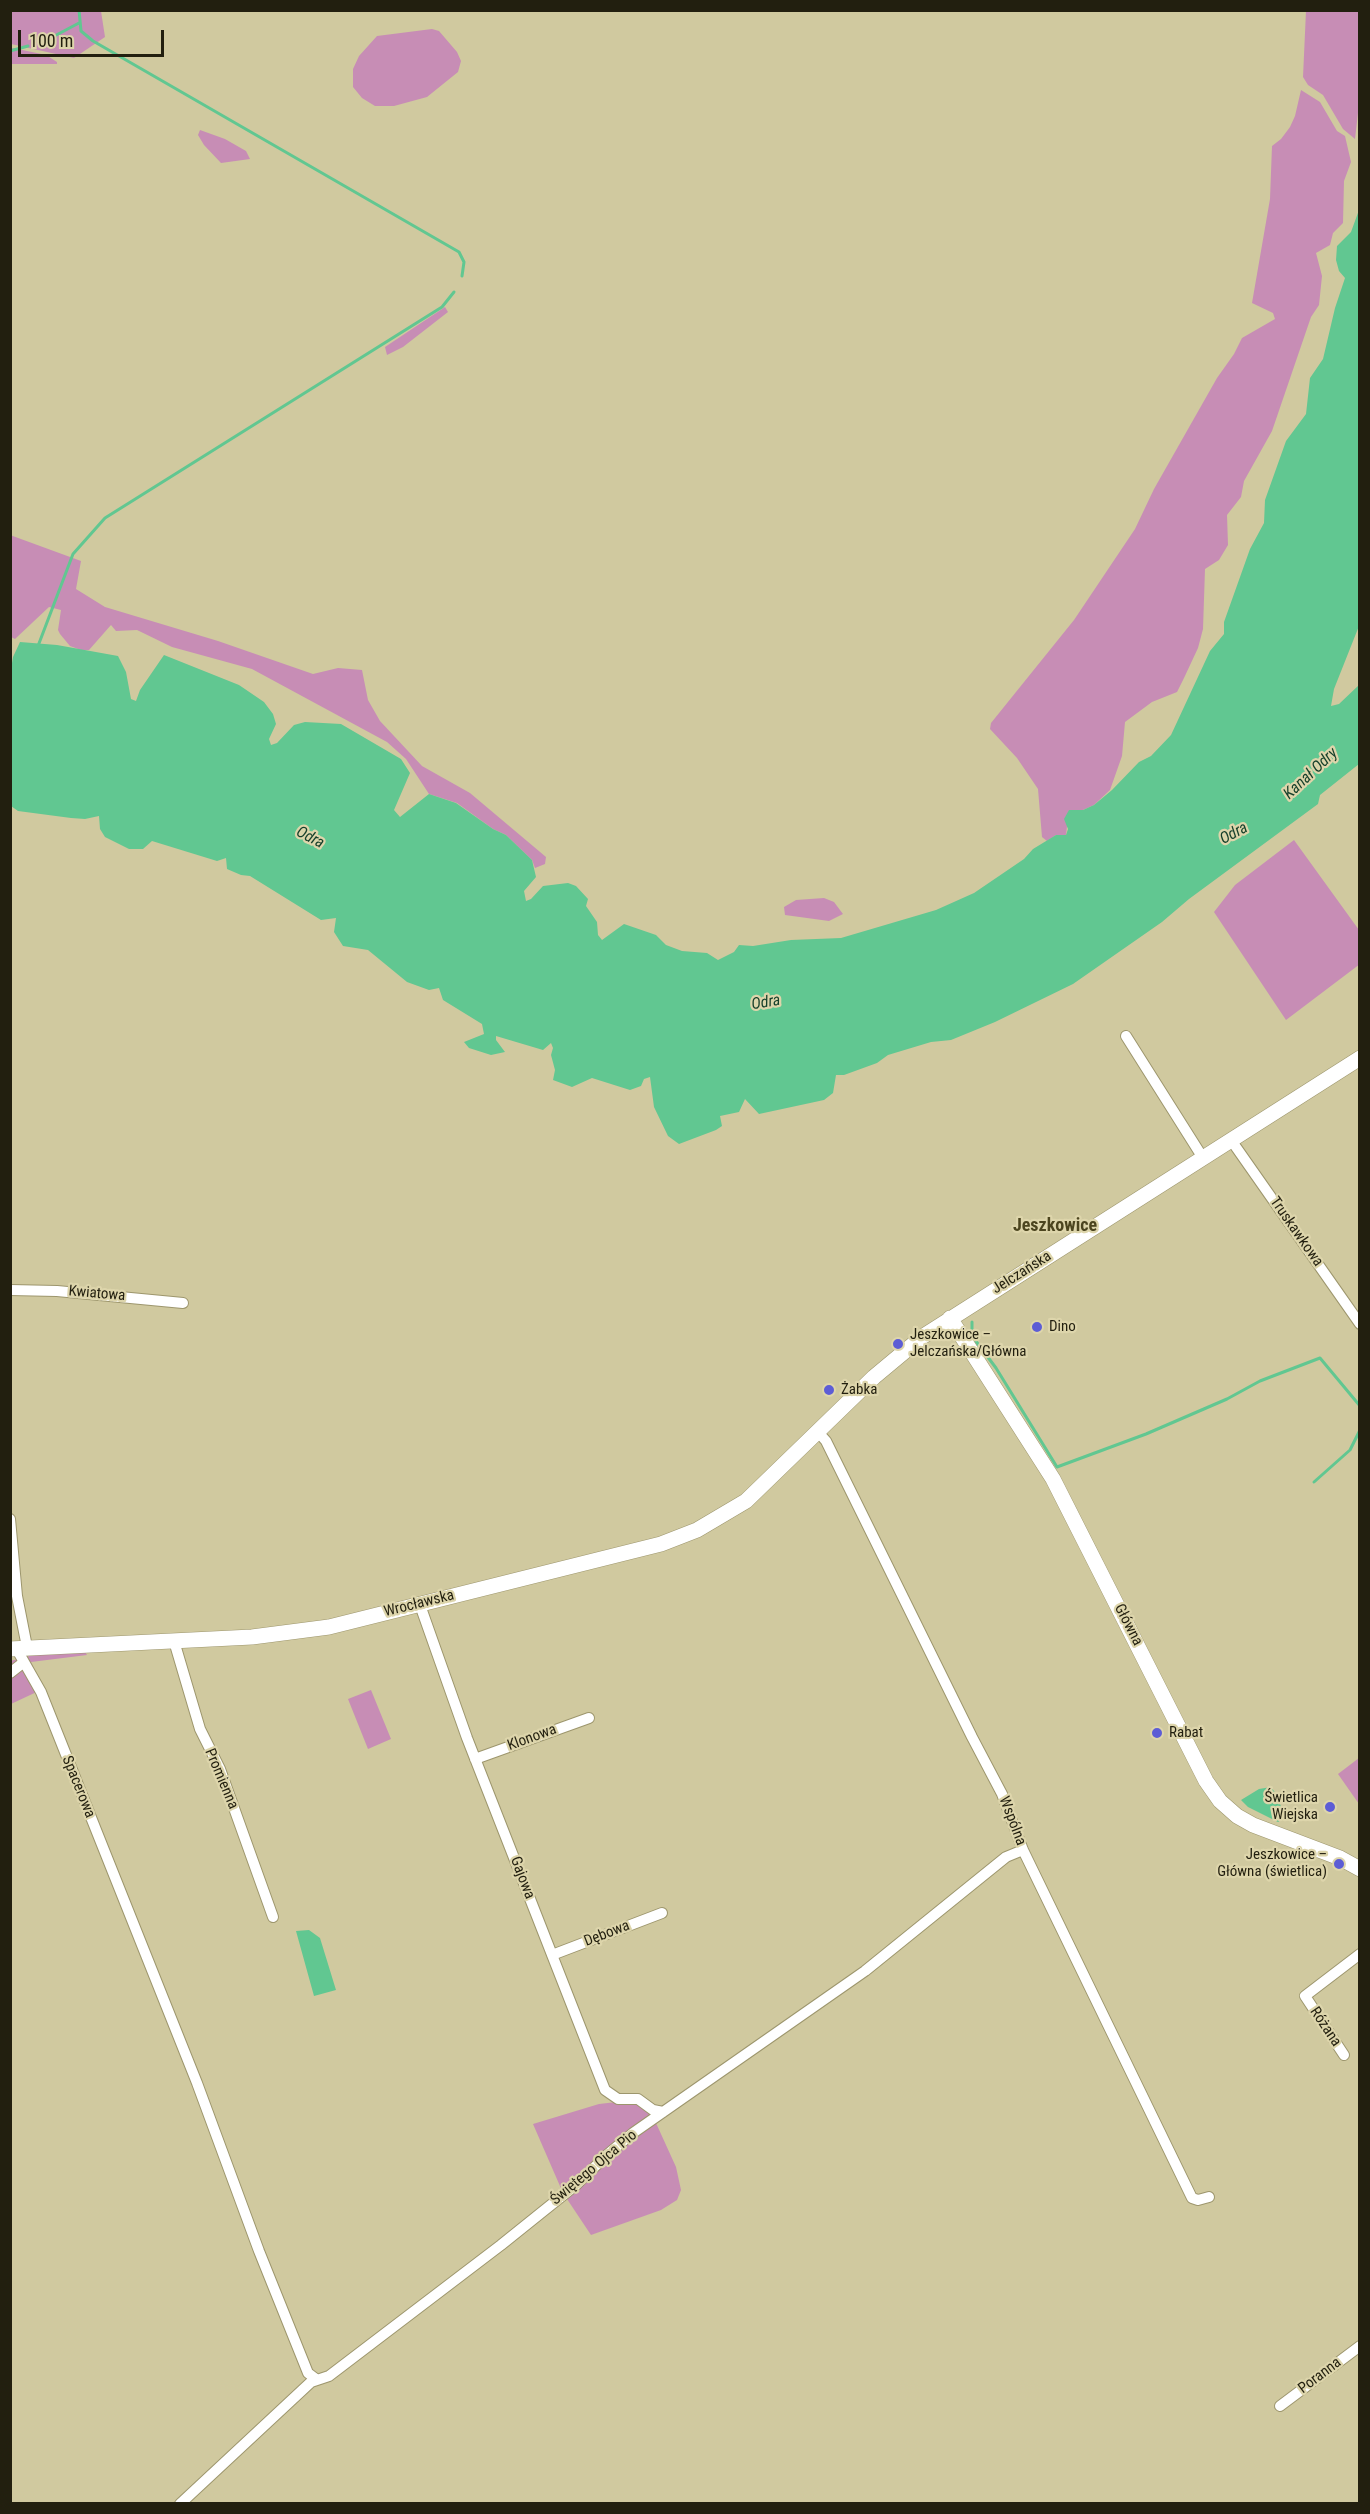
<!DOCTYPE html>
<html>
<head>
<meta charset="utf-8">
<style>
  body { margin:0 }
  #map { position:relative; width:1370px; height:2514px; overflow:hidden; background:#d0c99f; font-family:"Roboto Condensed",sans-serif }
  canvas { display:block }
  .frame { position:absolute; inset:0; border:12px solid #221f0f; pointer-events:none }
  .scale { position:absolute; left:18px; top:30px; width:146px; height:27px; box-sizing:border-box; border:3px solid #221f0f; border-top:0; padding-left:8px; font-size:18px; line-height:21px; white-space:nowrap; color:#221f0f; -webkit-text-stroke:4px #ddd5ab; paint-order:stroke }
</style>
</head>
<body>
<div id="map">
<canvas width="1370" height="2514"></canvas>
<div class="frame"></div>
<div class="scale">100 m</div>
</div>
<script>
const ctx = document.querySelector('canvas').getContext('2d');
ctx.lineJoin = 'round';
function fill(path, color) {
  ctx.fillStyle = color;
  ctx.fill(path, 'evenodd');
}
function shape(rows) {
  const path = new Path2D();
  for (const r of rows) {
    path.moveTo(r[0], r[1]);
    for (let i = 2; i < r.length; i += 2) path.lineTo(r[i], r[i + 1]);
  }
  return path;
}
function stroke(path, color, width, dash) {
  ctx.strokeStyle = color;
  ctx.lineWidth = width;
  ctx.lineCap = dash ? 'butt' : 'round';
  ctx.setLineDash(dash || []);
  ctx.stroke(path);
}
function label(font, color, halo, rows, align = 'center') {
  ctx.font = font + ' "Roboto Condensed",sans-serif';
  ctx.lineWidth = 4.5;
  ctx.setLineDash([]);
  ctx.textBaseline = 'middle';
  ctx.strokeStyle = halo;
  ctx.fillStyle = color;
  for (const [text, x, y, turn = 0] of rows) {
    ctx.save();
    ctx.translate(x, y);
    ctx.rotate((+turn || 0) * Math.PI / 180);
    ctx.textAlign = isNaN(turn) ? turn : align;
    if (halo) ctx.strokeText(text, 0, 0);
    ctx.fillText(text, 0, 0);
    ctx.restore();
  }
}
const green = shape([
  [11,10,101,11,105,37,74,58,11,44],
  [1306,11,1359,11,1360,95,1355,139,1343,129,1323,95,1308,85,1303,77],
  [432,29,439,31,457,52,461,61,458,72,427,97,394,106,375,106,362,98,353,87,353,69,359,56,377,36],
  [13,48,46,55,57,62,57,64,11,64,11,49],
  [1301,90,1320,102,1337,131,1345,136,1351,162,1344,181,1343,223,1333,233,1330,245,1316,253,1322,276,1319,305,1311,317,1272,431,1244,481,1241,497,1227,515,1228,545,1219,560,1205,569,1203,629,1198,648,1184,678,1177,692,1152,702,1125,722,1122,756,1110,790,1094,805,1083,810,1069,810,1066,835,1056,835,1047,841,1042,837,1038,789,1017,758,990,729,991,723,1074,620,1135,529,1154,489,1217,378,1234,354,1242,338,1275,319,1273,313,1252,303,1270,199,1272,146,1281,139,1290,127,1295,116],
  [200,130,225,139,246,151,250,159,221,163,204,145,198,135],
  [445,307,448,312,403,347,387,355,385,347],
  [10,535,81,561,76,589,105,607,218,641,313,674,338,668,362,670,368,700,380,721,422,766,470,793,546,857,545,864,535,868,532,860,506,835,493,829,457,803,429,794,406,759,387,742,252,669,172,647,137,630,116,631,111,625,89,650,81,650,70,646,60,634,58,630,61,610,49,607,15,639,11,637],
  [1294,840,1359,930,1360,964,1286,1020,1214,912,1235,885],
  [824,898,834,902,843,914,829,921,785,915,784,907,796,900],
  [39,1651,85,1652,87,1655,31,1662,43,1689,11,1704,10,1661,27,1657],
  [371,1690,391,1739,368,1749,348,1699],
  [1359,1758,1359,1804,1338,1774],
  [634,2100,651,2112,676,2167,681,2190,677,2200,661,2210,591,2235,563,2193,533,2124,599,2104]
]);
const water = shape([
  [1359,210,1359,626,1334,689,1331,706,1339,704,1359,685,1359,764,1320,795,1318,804,1189,899,1162,922,1073,984,995,1022,951,1040,931,1042,888,1055,877,1063,844,1075,836,1075,833,1093,824,1100,759,1114,745,1099,739,1112,720,1116,722,1126,716,1130,679,1144,668,1136,654,1107,650,1077,644,1079,641,1086,630,1090,592,1078,572,1087,553,1080,555,1070,551,1055,553,1048,551,1043,543,1050,496,1036,496,1040,505,1052,491,1055,469,1048,464,1042,484,1034,482,1024,443,1000,439,988,429,990,407,982,368,950,343,946,334,932,336,918,321,920,250,876,241,875,227,869,226,858,217,861,152,841,143,849,129,849,105,837,100,829,99,816,85,819,71,818,18,811,11,806,10,675,13,657,20,642,57,645,118,656,126,672,131,699,136,701,140,690,164,655,239,685,264,702,273,714,276,724,269,739,271,745,277,743,294,725,305,722,341,724,401,759,410,773,394,810,400,817,429,794,456,803,493,829,506,835,532,860,536,877,524,891,526,901,531,899,543,886,568,883,576,886,588,899,586,906,597,922,598,935,602,940,624,924,656,935,666,945,682,951,707,953,718,960,734,952,739,945,753,946,791,940,841,938,936,910,974,893,1024,859,1033,849,1056,835,1066,835,1068,829,1064,819,1069,810,1083,810,1094,805,1112,790,1139,762,1151,756,1171,735,1210,651,1224,634,1224,622,1250,549,1264,523,1265,500,1286,441,1306,414,1310,378,1323,359,1335,308,1345,278,1339,271,1336,260,1337,246,1351,232],
  [1271,1787,1276,1794,1284,1814,1283,1819,1278,1822,1248,1807,1241,1800,1259,1789],
  [309,1930,320,1938,336,1990,314,1996,296,1931]
]);
const stream = shape([
  [79,10,81,31,93,41,459,252,464,262,462,276],
  [45,41,79,23],
  [10,51,28,46],
  [38,646,73,554,105,518,442,307,454,292],
  [972,1322,972,1336,996,1368,1057,1467,1146,1434,1227,1399,1260,1381,1320,1358,1360,1406],
  [1314,1482,1350,1450,1360,1430]
]);
const street = shape([
  [1126,1036,1203,1158],
  [1231,1140,1360,1324],
  [10,1290,57,1291,183,1303],
  [818,1432,826,1441,972,1737,1002,1794,1023,1850,1192,2198,1198,2200,1209,2197],
  [10,1519,17,1596,27,1647],
  [420,1605,467,1738,605,2090,618,2099,638,2099,653,2110,663,2112],
  [174,1641,200,1729,220,1769,273,1917],
  [16,1648,41,1692,197,2083,259,2251,308,2373,316,2379],
  [10,1673,24,1662],
  [475,1759,589,1718],
  [552,1955,662,1913],
  [1344,2055,1305,1996,1360,1954],
  [1280,2406,1360,2346],
  [180,2504,311,2382,329,2376,501,2245,577,2184,608,2154,633,2133,865,1971,1006,1857,1023,1850]
]);
const secondary = shape([
  [950,1318,1053,1479,1206,1781,1220,1801,1237,1816,1253,1825,1340,1858,1360,1869],
  [10,1649,252,1637,329,1627,661,1544,697,1530,746,1501,874,1377,922,1337,1360,1058]
]);
const markers = [
  [1037,1327,6,"#5d5dd5"],
  [898,1344,6,"#5d5dd5"],
  [829,1390,6,"#5d5dd5"],
  [1157,1733,6,"#5d5dd5"],
  [1330,1807,6,"#5d5dd5"],
  [1339,1864,6,"#5d5dd5"]
];
const streetNames = [
  ["Truskawkowa",1296,1232,55],
  ["Jelczańska",1022,1273,-32],
  ["Kwiatowa",97,1294,5],
  ["Wrocławska",419,1604,-14],
  ["Główna",1128,1625,63],
  ["Klonowa",532,1738,-20],
  ["Promienna",221,1779,67],
  ["Spacerowa",78,1787,68],
  ["Wspólna",1012,1821,69],
  ["Gajowa",522,1878,69],
  ["Dębowa",607,1934,-21],
  ["Różana",1325,2027,56],
  ["Świętego Ojca Pio",594,2168,-40],
  ["Poranna",1320,2376,-37]
];
const poiNames = [
  ["Dino",1049,1327],
  ["Jeszkowice –",910,1335],
  ["Jelczańska/Główna",910,1352],
  ["Żabka",841,1390],
  ["Rabat",1169,1733],
  ["Świetlica",1318,1798,"right"],
  ["Wiejska",1318,1815,"right"],
  ["Jeszkowice –",1327,1855,"right"],
  ["Główna (świetlica)",1327,1872,"right"]
];
const waterNames = [
  ["Kanał Odry",1311,774,-43],
  ["Odra",1234,834,-28],
  ["Odra",310,838,28],
  ["Odra",766,1003,-9]
];
const quarterNames = [
  ["Jeszkowice",1055,1226]
];
fill(green, '#c78db5');
fill(water, '#61c791');
stroke(stream, '#61c791', 3);
stroke(street, '#9d966d', 12);
stroke(secondary, '#9d966d', 16);
stroke(street, '#fff', 10);
stroke(secondary, '#fff', 15);
for (const [x, y, r, color] of markers) {
  const dot = new Path2D();
  dot.arc(x, y, r, 0, 2 * Math.PI);
  ctx.fillStyle = color;
  ctx.fill(dot);
  stroke(dot, '#ddd5ab', 2);
}
label('15px', '#221f0f', '#ddd5ab', streetNames);
label('15px', '#221f0f', '#ddd5ab', poiNames, 'left');
label('italic 16px', '#143f2a', '#ddd5ab', waterNames);
label('bold 18px', '#4c451f', '#ddd5ab', quarterNames);
</script>
</body>
</html>
